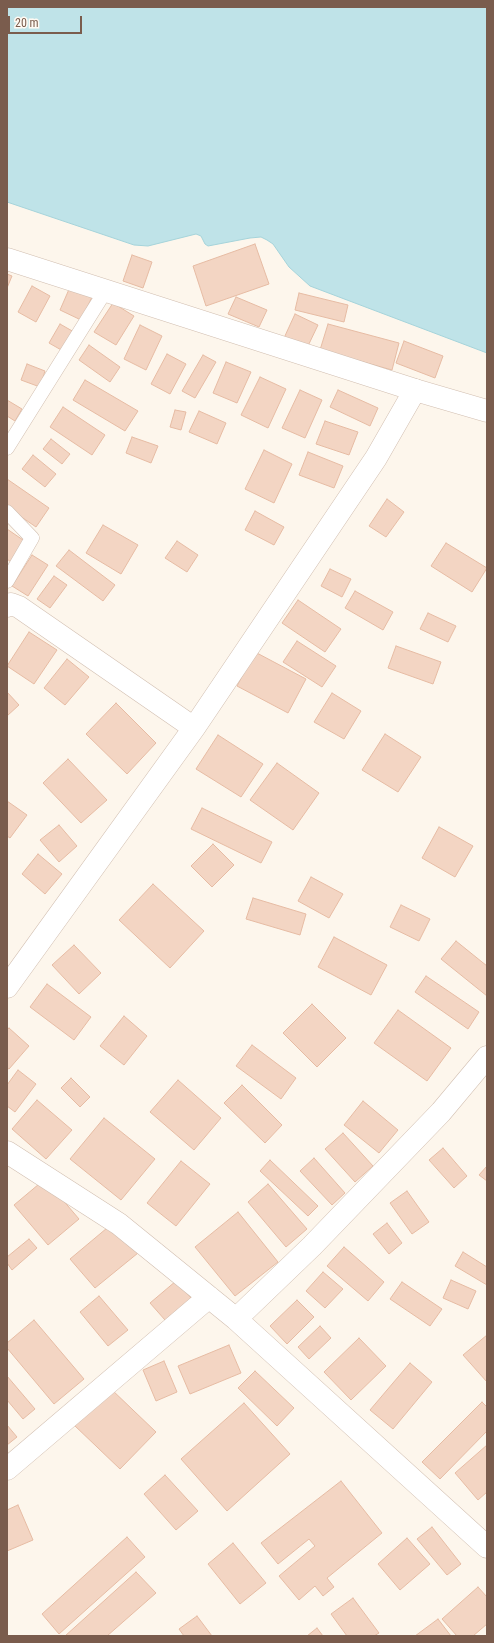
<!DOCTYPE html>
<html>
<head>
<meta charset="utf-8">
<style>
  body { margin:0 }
  #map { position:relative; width:494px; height:1643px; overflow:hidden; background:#fdf6ec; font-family:"Roboto Condensed",sans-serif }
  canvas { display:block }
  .frame { position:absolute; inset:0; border:8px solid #7a5c4d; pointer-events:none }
  .scale { position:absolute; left:8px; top:16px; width:74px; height:18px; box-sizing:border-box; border:2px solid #7a5c4d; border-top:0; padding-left:5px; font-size:12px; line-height:14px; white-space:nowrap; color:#7a5c4d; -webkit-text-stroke:3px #fffaf3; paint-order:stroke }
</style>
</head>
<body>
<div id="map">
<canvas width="494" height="1643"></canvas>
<div class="frame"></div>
<div class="scale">20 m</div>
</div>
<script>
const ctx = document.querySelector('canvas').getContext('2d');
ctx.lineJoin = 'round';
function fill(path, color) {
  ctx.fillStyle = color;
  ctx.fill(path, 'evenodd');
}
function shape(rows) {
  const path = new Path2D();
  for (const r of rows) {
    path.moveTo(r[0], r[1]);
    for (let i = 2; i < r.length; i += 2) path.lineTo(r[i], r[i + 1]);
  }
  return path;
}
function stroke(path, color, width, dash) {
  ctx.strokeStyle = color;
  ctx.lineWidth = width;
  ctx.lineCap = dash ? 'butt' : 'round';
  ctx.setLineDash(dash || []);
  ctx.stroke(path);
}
const water = shape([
  [7,7,487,7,487,353,310,286,289,267,273,244,267,240,261,237,250,238,208,246,205,244,201,236,196,234,148,246,134,245,7,202,7,7]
]);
const building = shape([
  [255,244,269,284,206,306,193,266,255,244],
  [132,255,152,262,143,288,123,281,132,255],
  [7,274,12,276,7,288,7,274],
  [32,286,50,296,36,322,18,312,32,286],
  [70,287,92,297,81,320,60,310,70,287],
  [299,293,348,305,344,322,295,310,299,293],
  [236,297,267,310,259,327,228,314,236,297],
  [113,303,134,316,116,345,94,332,113,303],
  [295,314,318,325,307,348,284,338,295,314],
  [60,324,74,332,63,351,49,343,60,324],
  [328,324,399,343,392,370,320,350,328,324],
  [140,325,162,336,146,370,124,359,140,325],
  [404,341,443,356,435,378,396,363,404,341],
  [89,345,120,367,110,382,79,360,89,345],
  [167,354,186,364,170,394,151,384,167,354],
  [203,355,216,362,195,398,182,391,203,355],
  [226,362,251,372,237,403,213,393,226,362],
  [27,364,45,371,40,387,21,380,27,364],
  [260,377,286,389,268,428,241,415,260,377],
  [85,380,138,411,125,431,73,400,85,380],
  [300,390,322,400,305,438,282,428,300,390],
  [338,390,378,408,370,426,330,407,338,390],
  [7,400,22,409,15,421,7,416,7,400],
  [63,407,105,435,92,455,50,427,63,407],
  [175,410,186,412,181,430,170,427,175,410],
  [199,411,226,423,217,444,189,432,199,411],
  [325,421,358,432,349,455,316,444,325,421],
  [132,437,158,446,151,463,126,453,132,437],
  [51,439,70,454,62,464,43,449,51,439],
  [264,450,292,464,274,503,245,489,264,450],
  [308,452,343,466,334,488,299,475,308,452],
  [33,455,56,474,45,487,22,469,33,455],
  [7,479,49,508,36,527,7,507,7,479],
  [387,499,404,512,386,537,369,526,387,499],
  [255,511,284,527,274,545,245,530,255,511],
  [103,525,138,545,121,574,86,553,103,525],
  [7,529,26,542,11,562,7,559,7,529],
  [177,541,198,555,187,572,165,558,177,541],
  [446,543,487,568,472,592,431,566,446,543],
  [69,550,115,585,103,601,56,566,69,550],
  [32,555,48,565,28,596,12,586,32,555],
  [330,569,351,579,342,597,321,586,330,569],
  [54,576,67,585,50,608,37,599,54,576],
  [355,591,393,612,383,630,345,608,355,591],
  [298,600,341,629,325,652,282,623,298,600],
  [428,613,456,626,448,642,420,629,428,613],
  [29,632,57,650,34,684,7,666,29,632],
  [297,641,336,666,322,687,283,662,297,641],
  [396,646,441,662,433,684,388,668,396,646],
  [255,652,306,679,288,713,237,686,255,652],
  [67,659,89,677,65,705,44,688,67,659],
  [7,692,19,705,7,716,7,692],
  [332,693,361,711,344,739,314,722,332,693],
  [116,703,156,743,127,774,86,734,116,703],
  [385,734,421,757,398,792,362,770,385,734],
  [218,735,263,764,241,797,196,769,218,735],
  [68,759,107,800,81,823,43,783,68,759],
  [277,763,319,793,293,830,250,800,277,763],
  [7,801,27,815,10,838,7,836,7,801],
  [202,808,272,842,261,863,191,829,202,808],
  [59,825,77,846,59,862,40,840,59,825],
  [439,827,473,846,455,877,422,858,439,827],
  [213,844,234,865,212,887,191,866,213,844],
  [38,854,62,874,45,894,22,874,38,854],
  [311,877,343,894,329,918,298,901,311,877],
  [153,884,204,931,170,968,119,920,153,884],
  [253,898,306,914,300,935,246,919,253,898],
  [401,905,430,919,419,941,390,927,401,905],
  [334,937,387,965,371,995,318,967,334,937],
  [456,941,487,966,487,996,441,959,456,941],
  [74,945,101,973,79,994,52,965,74,945],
  [426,976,479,1012,468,1029,415,992,426,976],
  [47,984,91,1017,74,1040,30,1007,47,984],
  [312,1004,346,1038,317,1067,283,1033,312,1004],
  [398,1010,451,1048,427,1081,374,1043,398,1010],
  [124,1016,147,1036,124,1065,100,1046,124,1016],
  [9,1028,29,1046,9,1069,7,1068,7,1030,9,1028],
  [252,1045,296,1078,281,1099,236,1066,252,1045],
  [18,1070,36,1084,15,1112,7,1106,7,1085,18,1070],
  [71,1078,90,1097,80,1107,61,1088,71,1078],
  [178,1080,221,1118,194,1150,150,1112,178,1080],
  [242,1085,282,1125,265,1143,224,1103,242,1085],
  [37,1100,72,1130,46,1159,12,1129,37,1100],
  [363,1101,398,1130,379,1153,344,1125,363,1101],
  [104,1118,155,1159,121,1200,70,1159,104,1118],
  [343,1133,373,1166,355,1182,325,1149,343,1133],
  [443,1148,467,1176,454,1188,429,1160,443,1148],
  [314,1158,345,1193,332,1205,300,1171,314,1158],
  [270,1160,318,1206,308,1216,260,1171,270,1160],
  [181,1161,210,1184,176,1226,147,1203,181,1161],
  [487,1166,487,1181,479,1175,487,1166],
  [45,1179,79,1219,48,1245,14,1205,45,1179],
  [268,1184,307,1229,286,1247,248,1202,268,1184],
  [407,1191,429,1222,412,1234,390,1203,407,1191],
  [238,1212,278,1262,235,1296,195,1247,238,1212],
  [113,1223,138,1253,95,1288,70,1259,113,1223],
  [387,1223,402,1243,389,1254,373,1234,387,1223],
  [29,1239,37,1248,12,1270,7,1263,7,1257,29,1239],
  [344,1247,384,1282,368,1301,327,1266,344,1247],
  [463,1252,487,1267,487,1285,455,1266,463,1252],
  [323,1272,343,1289,325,1308,306,1291,323,1272],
  [451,1280,476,1291,468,1309,443,1298,451,1280],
  [176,1281,191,1298,165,1320,150,1303,176,1281],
  [402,1282,442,1309,430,1326,390,1299,402,1282],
  [99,1296,128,1330,108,1346,80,1312,99,1296],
  [297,1300,314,1317,287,1344,270,1326,297,1300],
  [34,1320,84,1379,54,1404,7,1348,7,1343,34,1320],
  [320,1326,331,1338,309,1359,298,1347,320,1326],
  [487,1335,487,1382,463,1355,487,1335],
  [359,1338,386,1366,351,1400,324,1372,359,1338],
  [229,1345,241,1373,190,1394,178,1366,229,1345],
  [164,1361,177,1392,156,1401,143,1370,164,1361],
  [410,1363,432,1382,393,1429,370,1410,410,1363],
  [255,1371,294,1408,277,1426,238,1388,255,1371],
  [7,1376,35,1409,23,1419,7,1400,7,1376],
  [110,1388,156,1432,120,1469,74,1425,110,1388],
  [482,1402,487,1407,487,1431,440,1479,422,1462,482,1402],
  [244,1403,290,1454,227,1511,181,1459,244,1403],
  [7,1425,17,1437,7,1445,7,1425],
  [487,1445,487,1492,478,1500,455,1473,487,1445],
  [165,1475,198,1511,176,1530,144,1494,165,1475],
  [341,1481,382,1533,327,1578,334,1587,323,1596,315,1586,299,1600,279,1576,315,1546,309,1539,278,1564,261,1543,341,1481],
  [18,1505,33,1540,7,1551,7,1510,18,1505],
  [432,1527,461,1564,447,1575,417,1539,432,1527],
  [127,1537,145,1557,59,1634,42,1614,127,1537],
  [407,1538,430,1564,400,1590,378,1564,407,1538],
  [233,1543,266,1583,240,1604,208,1564,233,1543],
  [136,1572,156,1593,107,1636,65,1636,136,1572],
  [478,1587,487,1597,487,1624,473,1636,457,1636,442,1619,478,1587],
  [353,1598,379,1633,374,1636,347,1636,331,1614,353,1598],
  [197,1616,212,1636,184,1636,179,1629,197,1616],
  [438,1619,451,1636,415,1636,438,1619],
  [317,1628,323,1636,307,1636,317,1628]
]);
const service = shape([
  [7,448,106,290],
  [7,512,32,538,7,581]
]);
const minor = shape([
  [7,606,11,604,19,607,194,728],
  [7,987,194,728,376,458,415,390],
  [7,1152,119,1224,236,1319,487,1547],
  [236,1319,312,1246,441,1112,487,1057],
  [7,1469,209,1297]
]);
const tertiary = shape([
  [7,259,415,390,487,411]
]);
fill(water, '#bfe3e8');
stroke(water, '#a5d3da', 1);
fill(building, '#f3d5c3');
stroke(building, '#e6bba3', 1);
stroke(service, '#d1beb0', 15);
stroke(minor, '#d1beb0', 23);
stroke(tertiary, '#d1beb0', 23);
stroke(service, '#fff', 14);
stroke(minor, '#fff', 22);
stroke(tertiary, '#fff', 22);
</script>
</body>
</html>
